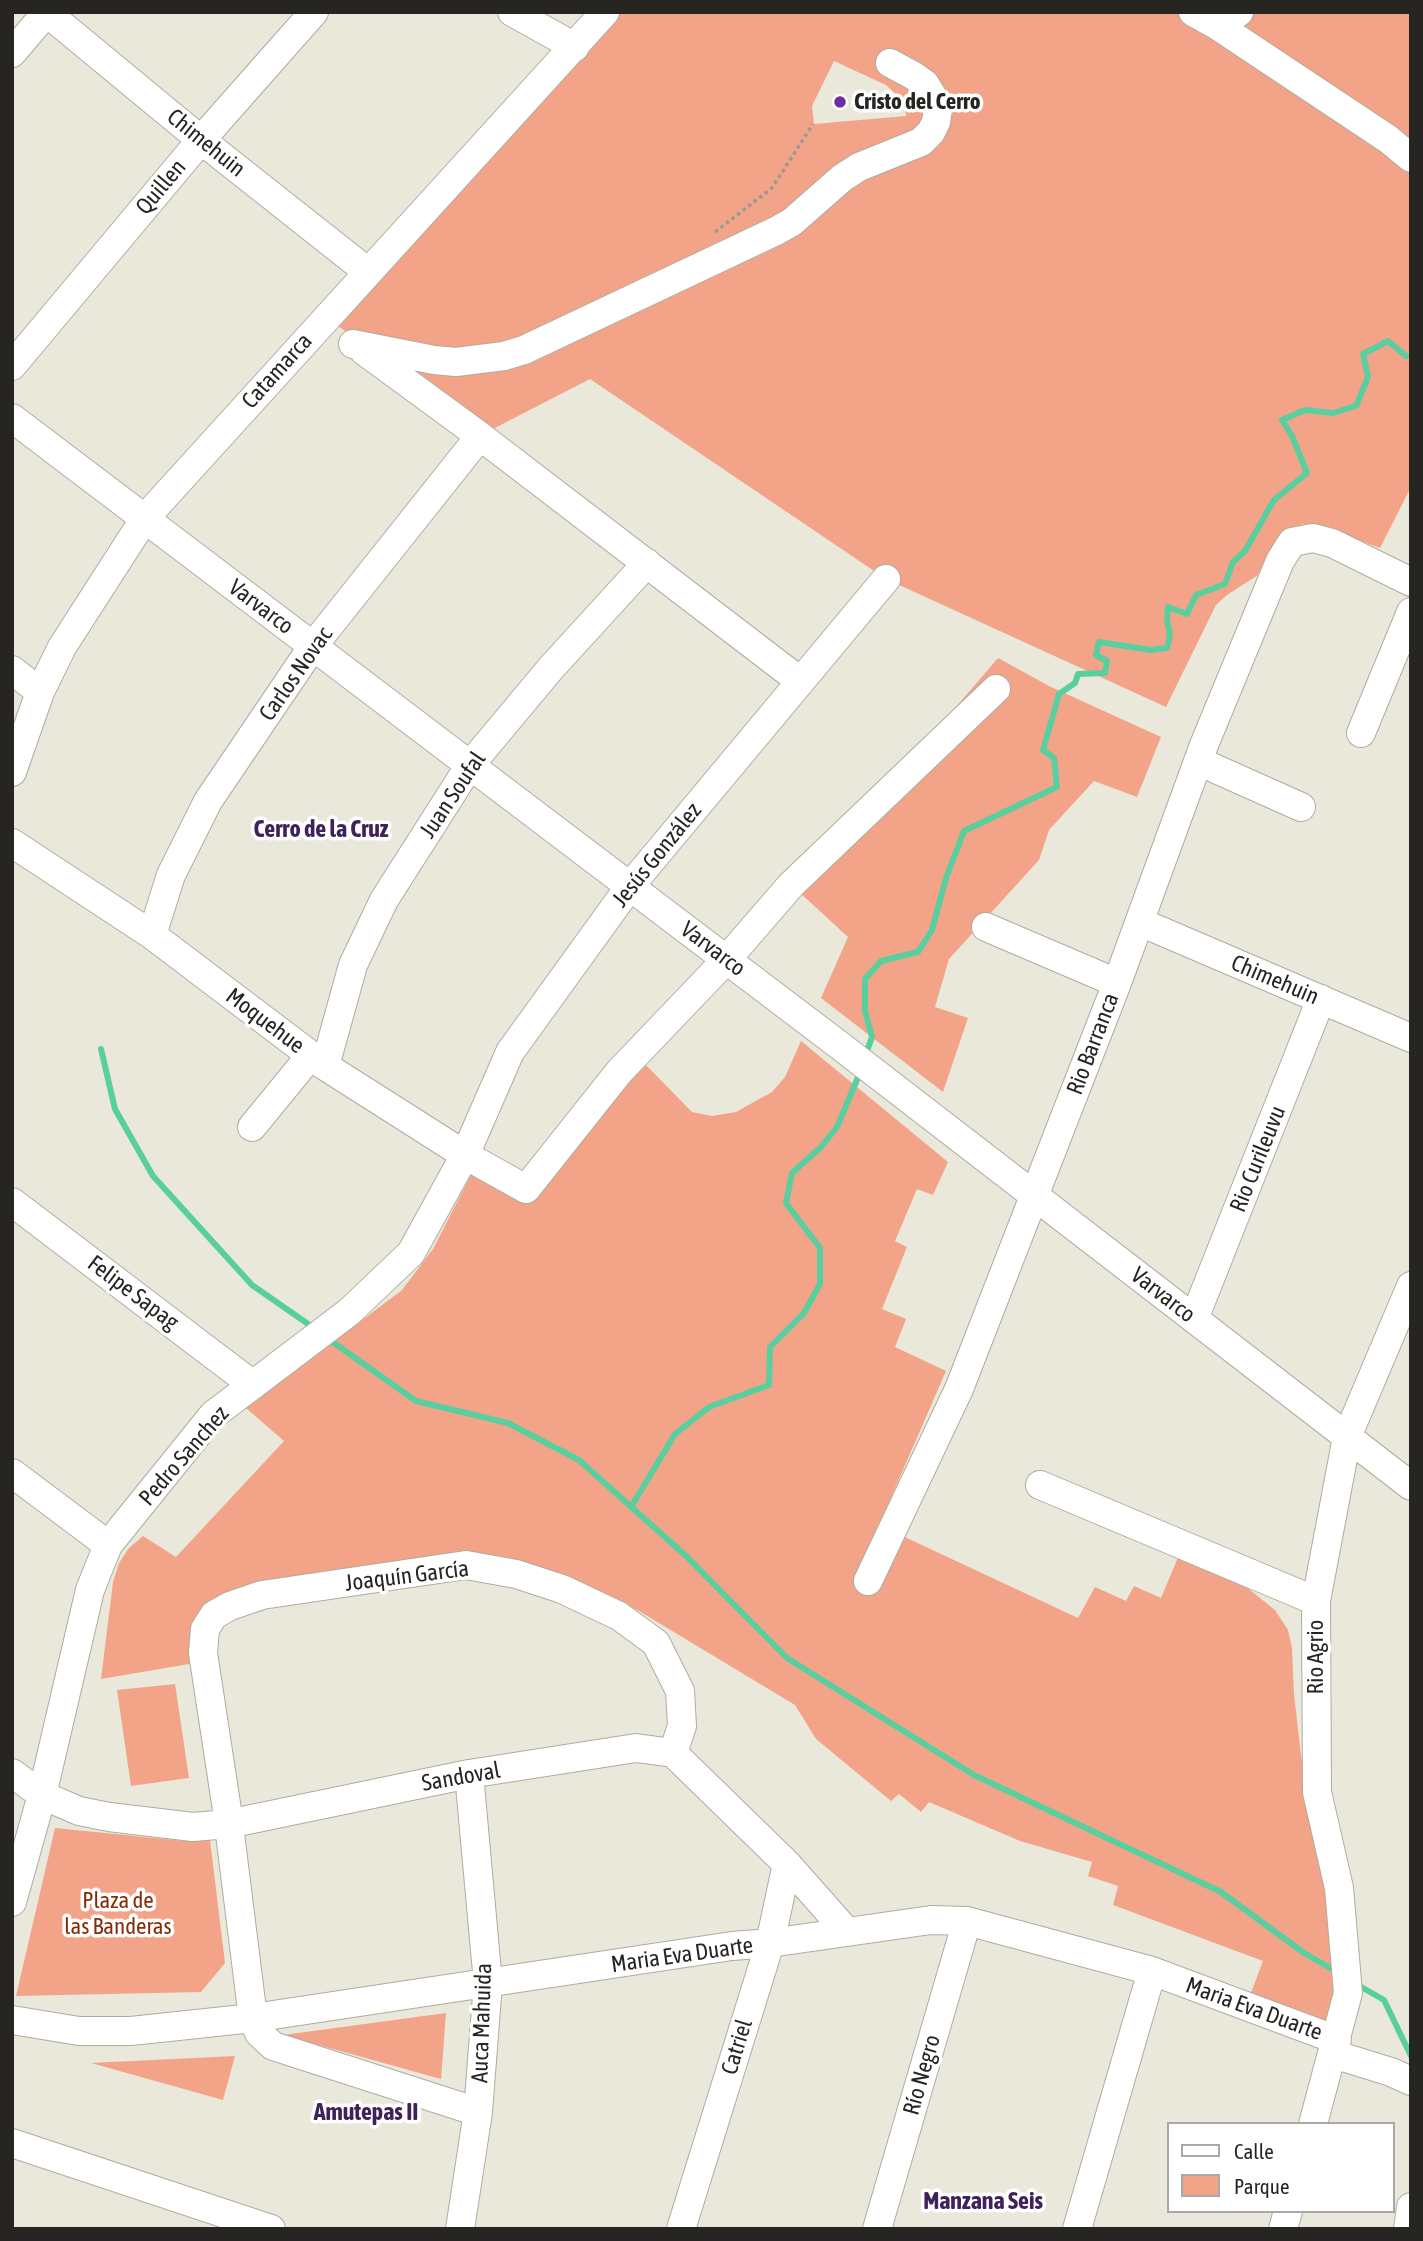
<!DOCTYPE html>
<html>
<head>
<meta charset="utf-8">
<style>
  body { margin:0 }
  #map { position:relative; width:1423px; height:2241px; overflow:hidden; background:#eae8db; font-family:"Asap Condensed",sans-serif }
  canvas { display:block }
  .frame { position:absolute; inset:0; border:14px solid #262521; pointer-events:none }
  .legend { position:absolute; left:1167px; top:2122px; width:228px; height:91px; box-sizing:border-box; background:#fff; border:2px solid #a8a8a6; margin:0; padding:9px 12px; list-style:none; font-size:21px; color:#262521 }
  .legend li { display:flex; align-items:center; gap:14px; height:35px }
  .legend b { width:35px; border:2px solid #a8a8a6 }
</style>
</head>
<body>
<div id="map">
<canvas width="1423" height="2241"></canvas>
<div class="frame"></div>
<ul class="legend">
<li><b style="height:9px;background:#fff"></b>Calle</li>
<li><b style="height:19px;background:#f3a488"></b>Parque</li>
</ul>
</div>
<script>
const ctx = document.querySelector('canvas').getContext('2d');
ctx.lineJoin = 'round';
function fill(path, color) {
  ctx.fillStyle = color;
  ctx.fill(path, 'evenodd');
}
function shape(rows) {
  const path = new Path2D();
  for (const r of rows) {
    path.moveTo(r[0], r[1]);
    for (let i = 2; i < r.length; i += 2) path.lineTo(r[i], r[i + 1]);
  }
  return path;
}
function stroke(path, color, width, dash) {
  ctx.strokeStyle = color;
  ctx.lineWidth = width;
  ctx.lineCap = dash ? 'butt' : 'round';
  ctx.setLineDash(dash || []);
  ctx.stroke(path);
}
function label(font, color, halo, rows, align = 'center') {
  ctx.font = font + ' "Asap Condensed",sans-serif';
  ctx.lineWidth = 7;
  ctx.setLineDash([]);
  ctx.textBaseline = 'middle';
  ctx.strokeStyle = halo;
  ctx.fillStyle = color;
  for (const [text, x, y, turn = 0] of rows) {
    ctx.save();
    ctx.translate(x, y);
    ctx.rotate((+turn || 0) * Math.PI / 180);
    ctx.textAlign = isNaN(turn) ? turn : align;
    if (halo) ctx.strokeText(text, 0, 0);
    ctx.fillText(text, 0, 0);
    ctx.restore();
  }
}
const green = shape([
  [618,12,1411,12,1411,487,1380,548,1318,525,1303,524,1289,531,1277,542,1258,575,1227,595,1216,605,1166,707,886,579,590,379,487,432,331,321],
  [834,61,886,85,905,102,906,116,814,124,812,106],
  [998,658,1051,687,1161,737,1137,797,1094,781,1049,830,1039,860,949,959,935,1007,968,1018,943,1092,821,998,848,937,798,891],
  [801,1041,948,1162,933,1195,917,1189,895,1241,907,1247,882,1309,906,1319,895,1347,946,1371,879,1525,1078,1618,1095,1587,1126,1601,1134,1586,1161,1598,1179,1555,1245,1586,1275,1610,1288,1630,1292,1648,1294,1694,1301,1755,1334,1932,1334,2031,1249,1998,1263,1961,1113,1905,1118,1886,1088,1876,1092,1862,1020,1841,929,1802,921,1812,899,1794,891,1801,816,1739,795,1705,639,1611,576,1580,543,1569,236,1594,195,1663,101,1679,113,1582,119,1563,129,1548,143,1536,176,1557,284,1441,246,1408,402,1290,433,1249,474,1169,520,1196,644,1063,692,1112,712,1116,736,1112,772,1092,785,1077],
  [175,1684,189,1778,131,1786,117,1690],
  [55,1828,185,1841,210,1840,225,1963,201,1992,16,1996],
  [446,2013,441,2079,283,2035],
  [235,2056,223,2100,91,2063]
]);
const stream = shape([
  [101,1049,115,1109,153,1176,252,1285,311,1326],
  [867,1051,872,1037,865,1011,865,979,881,961,918,952,932,930,946,878,964,831,1057,787,1054,758,1043,750,1059,694,1075,683,1078,674,1105,673,1107,661,1096,655,1099,642,1151,650,1167,648,1170,635,1167,620,1168,607,1187,614,1196,595,1225,584,1233,562,1245,551,1274,500,1307,473,1292,436,1282,420,1305,410,1333,413,1356,406,1368,377,1363,354,1388,341,1406,356],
  [327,1338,416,1401,508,1423,579,1460,686,1556,787,1658,974,1775,1221,1892,1304,1953,1337,1972],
  [631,1507,675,1434,709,1407,769,1385,770,1347,804,1313,820,1284,820,1248,786,1203,792,1173,821,1147,837,1127,859,1075],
  [1356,1984,1384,2000,1411,2056]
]);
const path = shape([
  [715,232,772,188,813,124]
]);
const minor = shape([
  [46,12,201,140,368,272],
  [512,12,575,47],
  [1193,12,1218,26,1239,12],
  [1218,26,1388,139,1411,158],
  [12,53,47,12],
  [353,344,434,360,456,362,504,356,524,350,776,231,792,222,842,178,859,167,921,142,931,132,936,122,938,109,933,97,925,84,914,76,890,63],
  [364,351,480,436,800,681],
  [12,366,201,140,314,12],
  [12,418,839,1045,1411,1486],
  [12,670,40,692],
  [1361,733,1411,612],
  [1198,761,1301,807],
  [12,772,40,692,62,647,145,518,605,12],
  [12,843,152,935,325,1066,465,1155,526,1189,619,1072,727,959,791,885,996,689],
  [1140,922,1411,1038],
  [986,927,1117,983],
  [152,935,171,875,208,801,313,646,480,436],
  [325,1066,353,965,384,900,470,765,551,668,647,563],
  [252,1127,311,1055],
  [12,1202,253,1385],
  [1194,1319,1321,999],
  [12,1473,108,1545],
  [1040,1485,1316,1601],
  [868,1581,959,1389,1117,983,1204,745,1280,561,1292,542,1313,538,1332,543,1411,582],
  [12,1773,42,1795,79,1811,109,1817,193,1827,228,1824,469,1774,636,1748,673,1753,787,1864,847,1932],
  [12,1902,42,1795,90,1590,108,1545,213,1415,349,1312,411,1253,465,1155,510,1052,630,886,886,579],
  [12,2020,79,2031,131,2031,253,2018,732,1946,770,1943,931,1920,967,1921,1152,1971,1337,2040],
  [1333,2054,1391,2072,1411,2081],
  [478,2112,273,2046,259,2033,253,2018,227,1810,203,1653,205,1629,214,1615,230,1606,262,1595,466,1565,516,1574,562,1589,619,1616,656,1643,680,1691,682,1726,673,1753],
  [1313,2124,1348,1993,1339,1888,1317,1792,1316,1601,1347,1437,1411,1286],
  [12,2143,271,2229],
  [460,2229,478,2112,488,1983,469,1774],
  [681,2229,770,1943,787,1864],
  [877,2229,967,1921],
  [1077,2229,1152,1971],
  [1283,2229,1288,2211],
  [1408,2229,1411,2207]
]);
const markers = [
  [840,102,7,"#702da2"]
];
const poiNames = [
  ["Cristo del Cerro",854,102]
];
const streetNames = [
  ["Chimehuin",206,143,39],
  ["Quillen",161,187,-50],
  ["Catamarca",277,371,-48],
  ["Varvarco",261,607,37],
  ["Carlos Novac",296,674,-55],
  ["Juan Soufal",453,795,-56],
  ["Jesús González",657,855,-51],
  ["Varvarco",713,949,37],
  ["Chimehuin",1275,980,23],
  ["Moquehue",265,1021,37],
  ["Rio Barranca",1093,1044,-69],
  ["Rio Curileuvu",1258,1159,-68],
  ["Felipe Sapag",133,1293,37],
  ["Varvarco",1163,1295,38],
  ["Pedro Sanchez",184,1456,-49],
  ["Joaquín García",407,1576,-7],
  ["Rio Agrio",1316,1657,-90],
  ["Sandoval",461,1777,-10],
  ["Maria Eva Duarte",682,1955,-8],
  ["Maria Eva Duarte",1254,2009,20],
  ["Auca Mahuida",482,2023,-88],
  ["Catriel",737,2047,-73],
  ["Río Negro",922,2075,-74]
];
const parkNames = [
  ["Plaza de",118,1901],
  ["las Banderas",118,1927]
];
const neighbourhoodNames = [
  ["Cerro de la Cruz",321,829],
  ["Amutepas II",366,2112],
  ["Manzana Seis",983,2201]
];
fill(green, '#f3a488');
stroke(stream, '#59ce9e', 6);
stroke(minor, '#aeaca0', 30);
stroke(path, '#9b9990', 3.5, [3.5, 3.5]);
stroke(minor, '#fff', 28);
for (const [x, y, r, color] of markers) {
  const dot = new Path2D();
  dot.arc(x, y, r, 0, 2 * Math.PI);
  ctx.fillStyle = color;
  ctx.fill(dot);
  stroke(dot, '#fff', 2.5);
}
label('bold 23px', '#262521', '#fff', poiNames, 'left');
label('23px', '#262521', '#fff', streetNames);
label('23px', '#842e09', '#fff', parkNames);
label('bold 24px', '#40225a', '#fff', neighbourhoodNames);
</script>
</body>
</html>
